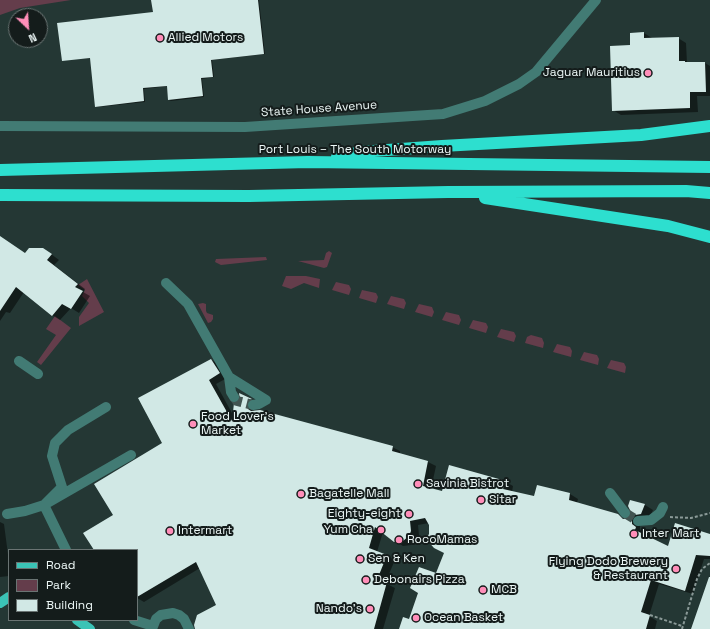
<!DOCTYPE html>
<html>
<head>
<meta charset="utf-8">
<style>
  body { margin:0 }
  #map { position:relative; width:710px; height:629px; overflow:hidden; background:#243734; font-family:"Space Grotesk",sans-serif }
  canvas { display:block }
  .legend { position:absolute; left:8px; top:549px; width:130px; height:72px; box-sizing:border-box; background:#141c1b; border:1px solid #6a7473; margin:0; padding:5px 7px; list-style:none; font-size:12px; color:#ecf7f6 }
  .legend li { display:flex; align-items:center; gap:8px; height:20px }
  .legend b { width:20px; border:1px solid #6a7473 }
  .north { position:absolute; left:8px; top:8px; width:40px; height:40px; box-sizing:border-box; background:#141c1b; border:1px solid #6a7473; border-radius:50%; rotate:155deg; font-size:11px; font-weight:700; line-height:16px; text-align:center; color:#ecf7f6 }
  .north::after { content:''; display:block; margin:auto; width:14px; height:18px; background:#ff8eb9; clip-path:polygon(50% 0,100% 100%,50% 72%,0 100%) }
</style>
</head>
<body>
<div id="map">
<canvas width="710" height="629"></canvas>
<ul class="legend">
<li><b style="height:5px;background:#3bc3b6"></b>Road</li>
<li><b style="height:11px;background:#643d4b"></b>Park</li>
<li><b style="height:11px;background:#d1e8e5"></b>Building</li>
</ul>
<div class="north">N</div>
</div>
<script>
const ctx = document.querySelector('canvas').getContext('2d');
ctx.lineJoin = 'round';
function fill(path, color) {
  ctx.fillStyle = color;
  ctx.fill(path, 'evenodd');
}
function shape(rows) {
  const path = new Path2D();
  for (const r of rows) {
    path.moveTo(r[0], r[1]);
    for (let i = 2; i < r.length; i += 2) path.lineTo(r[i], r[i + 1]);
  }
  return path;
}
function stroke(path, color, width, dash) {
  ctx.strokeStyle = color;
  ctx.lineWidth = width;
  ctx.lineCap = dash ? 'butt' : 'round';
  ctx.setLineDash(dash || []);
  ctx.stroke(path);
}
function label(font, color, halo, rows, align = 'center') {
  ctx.font = font + ' "Space Grotesk",sans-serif';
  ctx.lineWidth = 4;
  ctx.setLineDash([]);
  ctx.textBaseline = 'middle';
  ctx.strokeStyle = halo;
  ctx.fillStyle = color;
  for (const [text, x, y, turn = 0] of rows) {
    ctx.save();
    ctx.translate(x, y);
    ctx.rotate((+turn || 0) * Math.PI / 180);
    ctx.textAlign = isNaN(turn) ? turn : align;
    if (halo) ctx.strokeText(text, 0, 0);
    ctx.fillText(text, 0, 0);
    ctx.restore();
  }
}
const green = shape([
  [0,0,71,0,20,8,0,15],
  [329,251,332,253,327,267,324,268,298,261,324,260,326,253],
  [266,257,267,260,221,265,215,262,216,259],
  [286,276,306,276,320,279,319,288,304,283,291,289,282,286],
  [87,279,104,312,79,326,79,317,89,303,82,296,85,290,78,285],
  [336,282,349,285,351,289,349,295,332,290],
  [362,290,376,293,378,297,376,303,359,298],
  [391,296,404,299,406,303,404,309,387,304],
  [203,303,206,304,206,311,207,313,213,315,213,319,211,322,208,323,198,304],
  [419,304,432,307,434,312,432,317,415,312],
  [446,312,459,315,461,320,459,325,442,320],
  [55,316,71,328,41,365,37,362,56,335,46,329],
  [473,320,486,323,488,327,486,333,469,328],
  [501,329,514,332,516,336,514,342,497,337],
  [531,335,542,338,544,343,543,348,525,343,527,337],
  [557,344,570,347,572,351,571,357,553,352],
  [584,352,597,355,599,359,598,365,580,360],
  [611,360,624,363,626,367,625,373,607,368]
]);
const shadow = shape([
  [152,0,259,0,265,54,212,60,214,77,202,79,204,97,171,101,169,100,168,86,144,89,145,102,98,107,96,107,91,58,63,60,154,13],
  [644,33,652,38,652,39,678,38,686,43,687,63,705,63,710,66,710,96,697,96,698,112,621,115,613,110,631,46],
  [0,239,26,254,51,254,59,260,54,265,85,289,83,292,90,296,79,313,71,308,60,320,52,315,24,292,10,313,6,312,0,321],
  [211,360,219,364,227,378,216,384,233,415,238,404,241,400,240,395,258,404,256,405,254,411,392,447,400,451,400,454,428,462,436,466,431,489,442,492,506,482,513,486,512,492,535,497,570,494,578,499,577,503,617,515,626,520,629,519,632,516,630,502,645,505,653,510,649,518,640,523,640,530,643,532,643,535,669,547,710,535,710,559,704,559,693,594,659,584,649,616,657,621,655,629,400,629,409,620,436,574,445,553,430,534,429,523,418,525,419,535,417,540,411,545,403,546,383,532,377,552,395,560,385,583,395,588,383,629,196,629,217,605,200,568,144,602,137,598,137,550,96,550,114,515,164,443],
  [0,522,4,524,9,562,9,576,0,577]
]);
const building = shape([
  [151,0,258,0,264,54,211,60,213,77,201,78,203,96,168,100,167,86,143,88,144,101,95,107,90,58,62,61,57,23,153,12],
  [644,32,644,38,679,37,679,61,685,61,685,62,705,62,706,92,690,92,690,108,612,111,610,46,630,45,630,33],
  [0,236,25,253,29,248,43,248,52,254,47,260,78,284,75,287,83,291,71,309,62,304,52,316,16,287,0,311],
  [211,359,220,373,209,380,232,421,234,403,237,403,240,400,239,393,252,399,249,400,247,406,248,409,251,411,260,410,393,446,392,451,428,461,423,486,442,491,449,465,506,481,503,489,534,496,537,485,570,493,569,500,618,514,623,519,629,518,631,515,631,512,628,506,630,500,645,504,641,514,635,515,632,519,632,524,636,527,635,530,668,546,675,523,710,534,710,556,696,555,685,591,651,580,641,612,650,615,646,629,399,629,403,617,409,619,418,593,410,588,419,567,436,573,444,553,434,548,426,539,429,534,429,525,425,518,410,521,411,531,409,536,403,541,394,542,375,527,369,548,387,555,377,580,387,582,374,629,195,629,194,625,197,615,216,605,196,562,137,597,137,550,94,550,83,533,113,515,94,484,162,443,138,398],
  [709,577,710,577,710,629,691,629]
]);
const minorTunnel = shape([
  [234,397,237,401,253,405],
  [625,513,638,521]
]);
const path = shape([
  [670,517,691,518,710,513],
  [650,615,682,626],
  [682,629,697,579,702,569,710,563]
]);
const minor = shape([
  [0,126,245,127,443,114,485,101,519,84,536,72,596,0],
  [166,283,188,304,229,377,231,392,234,397],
  [19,361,38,374],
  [229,377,266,400,259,404,253,405],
  [610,493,625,513],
  [7,514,25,511,44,505,131,455],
  [638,521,651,520,660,513,663,507],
  [66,550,44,505,62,487,52,456,55,443,68,430,106,407],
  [134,620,153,626],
  [152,629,156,619,161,615,173,613,179,615,184,619,189,629]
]);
const major = shape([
  [0,603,9,597],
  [77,620,90,629]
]);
const highway = shape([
  [337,157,360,152,442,146,641,135,710,126],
  [0,170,308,162,710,167],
  [0,195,249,196,448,192,686,191,710,193],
  [485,198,668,226,710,237]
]);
const markers = [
  [160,38,4,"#ff8eb9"],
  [648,73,4,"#ff8eb9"],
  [193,424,4,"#ff8eb9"],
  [418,484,4,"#ff8eb9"],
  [301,494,4,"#ff8eb9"],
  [481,500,4,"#ff8eb9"],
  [409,514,4,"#ff8eb9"],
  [381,530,4,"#ff8eb9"],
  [170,531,4,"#ff8eb9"],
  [634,534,4,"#ff8eb9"],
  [399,540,4,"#ff8eb9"],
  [360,559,4,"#ff8eb9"],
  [676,569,4,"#ff8eb9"],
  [366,580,4,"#ff8eb9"],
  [483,590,4,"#ff8eb9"],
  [370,609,4,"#ff8eb9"],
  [416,618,4,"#ff8eb9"]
];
const poiNames = [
  ["Allied Motors",168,38],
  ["Jaguar Mauritius",640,73,"right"],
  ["Food Lover's",201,417],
  ["Market",201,431],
  ["Savinia Bistrot",426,484],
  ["Bagatelle Mall",309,494],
  ["Sitar",489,500],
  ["Eighty-eight",401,514,"right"],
  ["Yum Cha",373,530,"right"],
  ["Intermart",178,531],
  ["Inter Mart",642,534],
  ["RocoMamas",407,540],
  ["Sen & Ken",368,559],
  ["Flying Dodo Brewery",668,562,"right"],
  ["& Restaurant",668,576,"right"],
  ["Debonairs Pizza",374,580],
  ["MCB",491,590],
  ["Nando's",362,609,"right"],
  ["Ocean Basket",424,618]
];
const streetNames = [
  ["State House Avenue",319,109,-4],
  ["Port Louis – The South Motorway",355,150]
];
fill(green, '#643d4b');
fill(shadow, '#0007');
fill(building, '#d1e8e5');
stroke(minorTunnel, '#425451', 10, [10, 5]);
stroke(path, '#8a9997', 2, [3, 2]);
stroke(minor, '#427b74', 10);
stroke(major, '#3bc3b6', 10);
stroke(highway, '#2ddfcf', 12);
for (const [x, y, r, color] of markers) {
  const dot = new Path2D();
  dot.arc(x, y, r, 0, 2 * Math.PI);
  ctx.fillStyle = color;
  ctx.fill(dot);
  stroke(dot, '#141c1b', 1.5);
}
label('12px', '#ecf7f6', '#141c1b', poiNames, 'left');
label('12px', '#ecf7f6', '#141c1b', streetNames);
</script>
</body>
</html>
